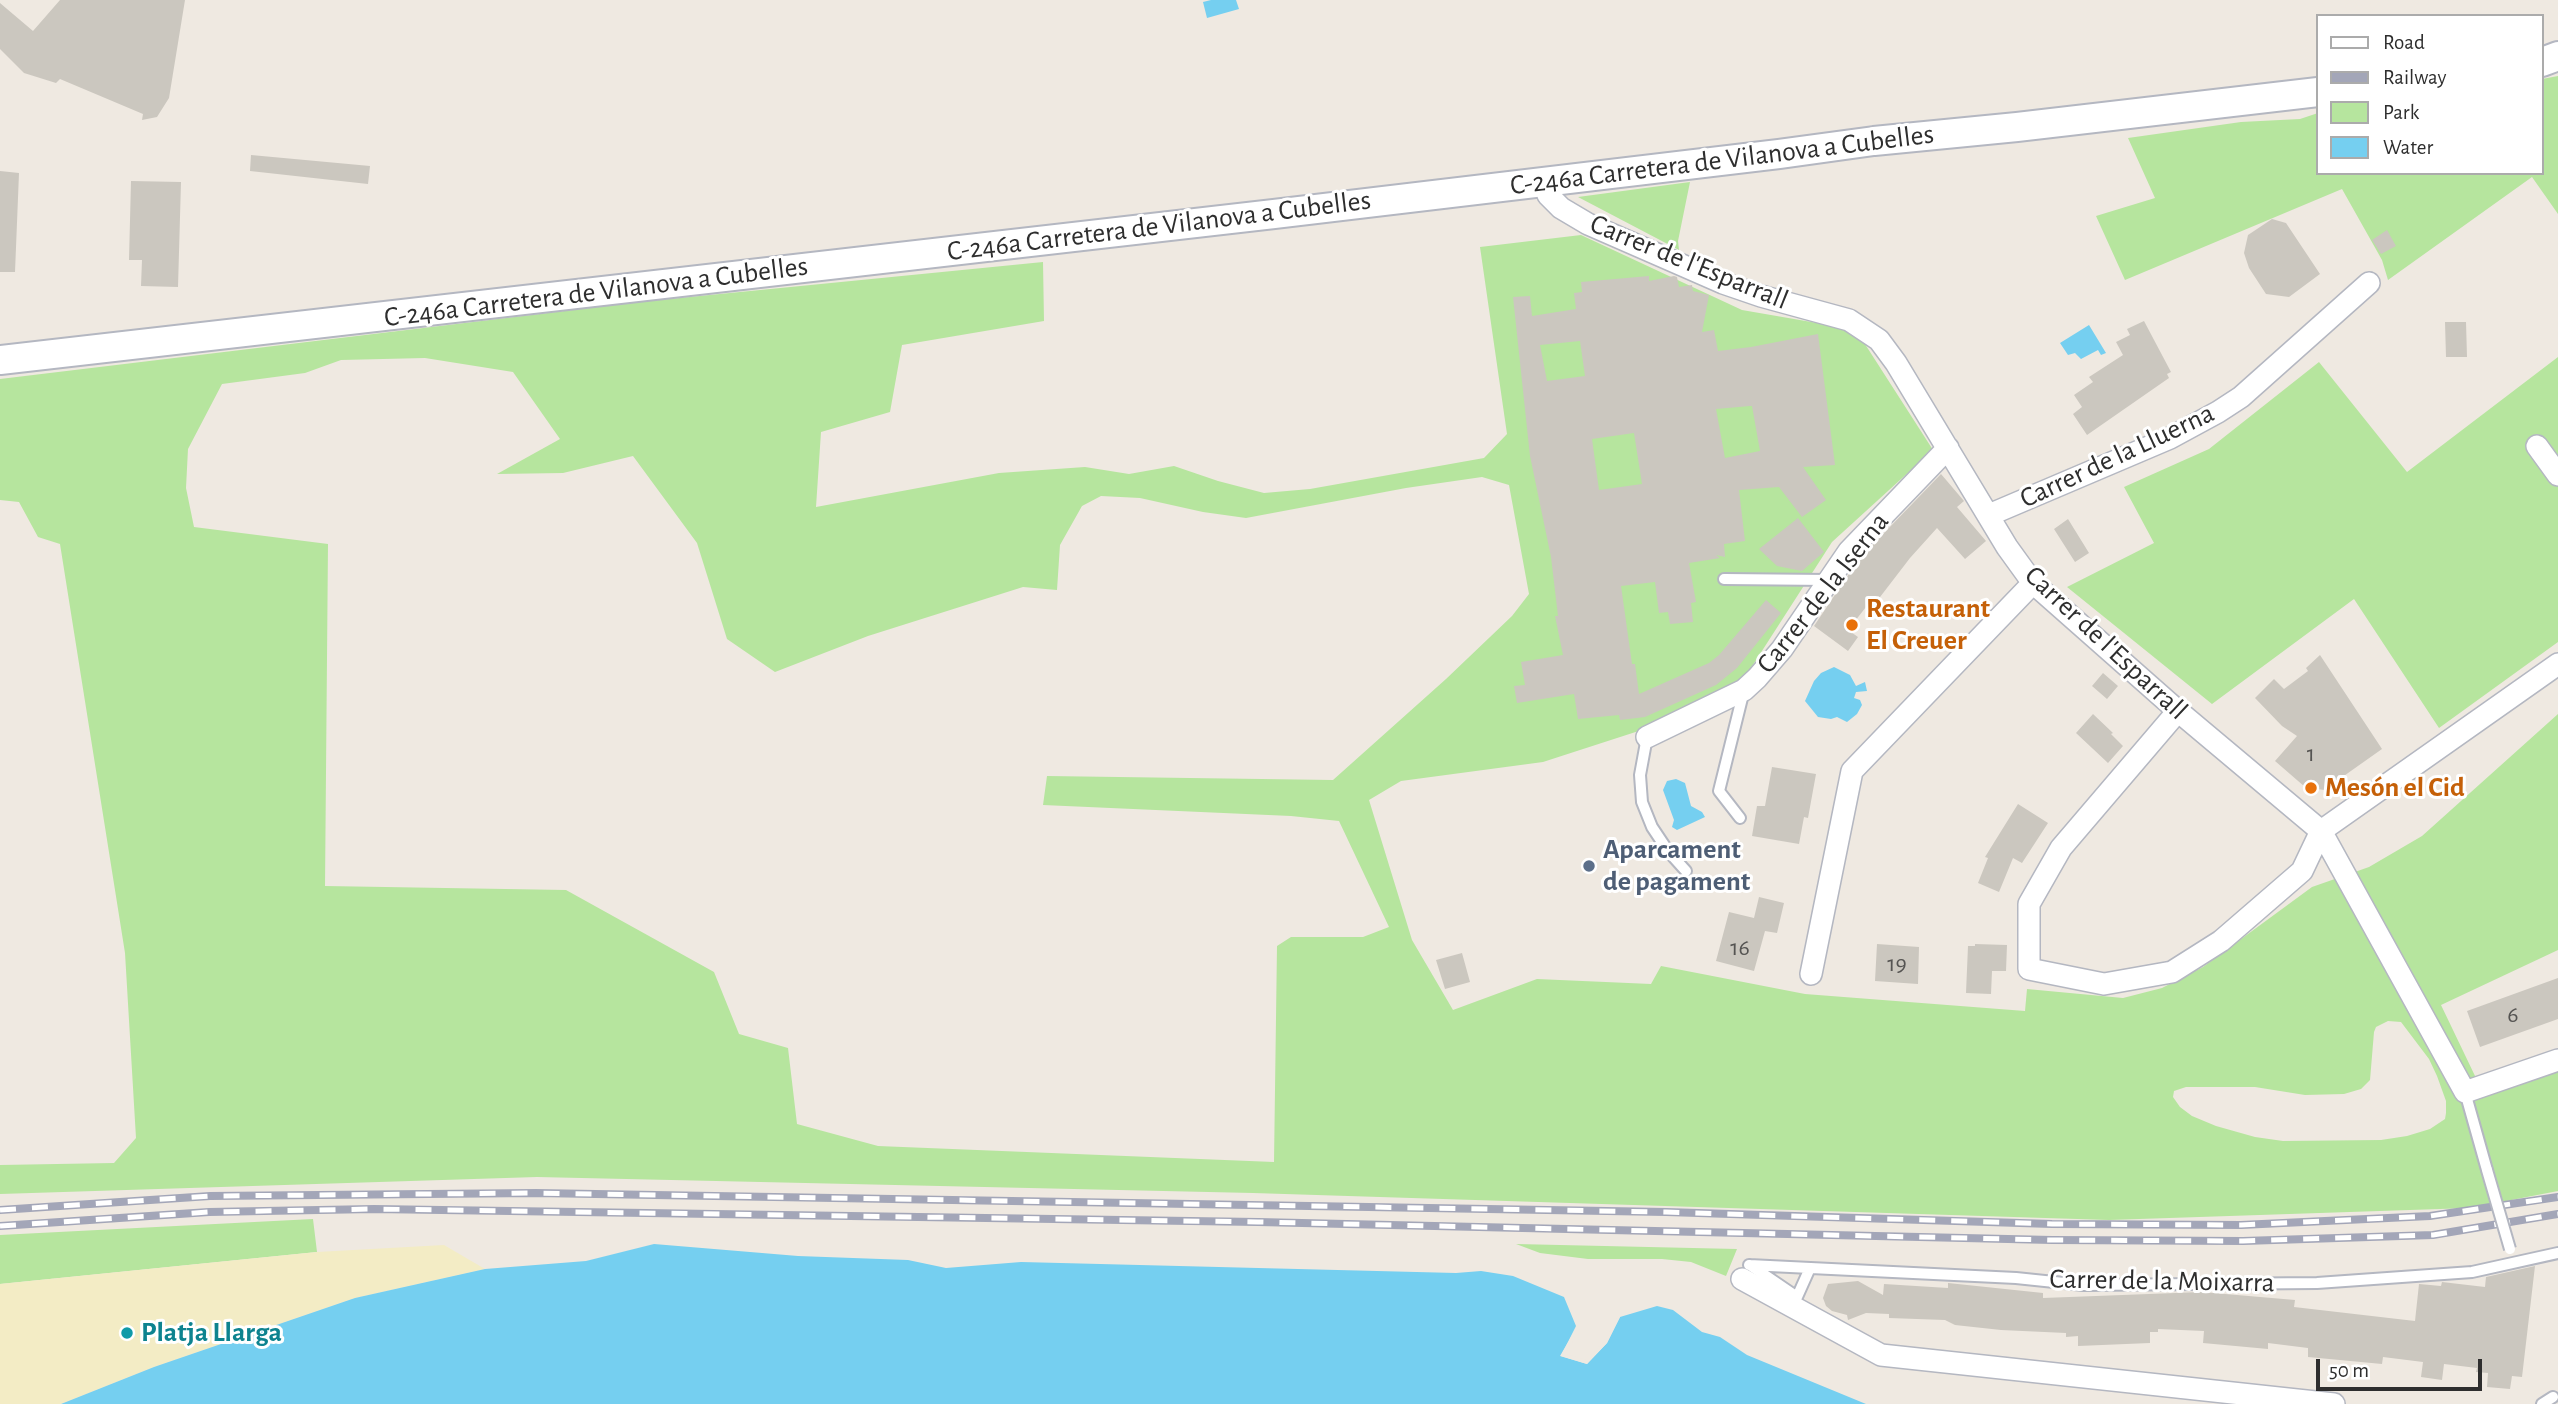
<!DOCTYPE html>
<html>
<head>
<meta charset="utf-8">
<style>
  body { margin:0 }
  #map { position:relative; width:2558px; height:1404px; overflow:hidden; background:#efe9e1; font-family:"Alegreya Sans",sans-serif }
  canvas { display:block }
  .legend { position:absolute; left:2316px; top:14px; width:228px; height:161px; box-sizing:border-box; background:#fff; border:2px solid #ababab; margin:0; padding:9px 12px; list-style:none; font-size:21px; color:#2e2e2e }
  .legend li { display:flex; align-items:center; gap:14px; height:35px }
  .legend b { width:35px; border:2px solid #ababab }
  .scale { position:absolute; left:2316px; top:1359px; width:166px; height:32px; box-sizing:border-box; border:4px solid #2e2e2e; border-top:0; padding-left:9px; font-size:21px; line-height:24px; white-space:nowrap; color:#2e2e2e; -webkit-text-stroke:5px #fff; paint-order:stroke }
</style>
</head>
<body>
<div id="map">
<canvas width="2558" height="1404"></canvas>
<ul class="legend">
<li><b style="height:9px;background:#fff"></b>Road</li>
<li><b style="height:9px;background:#a3a6b8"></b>Railway</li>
<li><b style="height:19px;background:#b6e59e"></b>Park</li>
<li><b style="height:19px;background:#75cff0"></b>Water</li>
</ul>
<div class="scale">50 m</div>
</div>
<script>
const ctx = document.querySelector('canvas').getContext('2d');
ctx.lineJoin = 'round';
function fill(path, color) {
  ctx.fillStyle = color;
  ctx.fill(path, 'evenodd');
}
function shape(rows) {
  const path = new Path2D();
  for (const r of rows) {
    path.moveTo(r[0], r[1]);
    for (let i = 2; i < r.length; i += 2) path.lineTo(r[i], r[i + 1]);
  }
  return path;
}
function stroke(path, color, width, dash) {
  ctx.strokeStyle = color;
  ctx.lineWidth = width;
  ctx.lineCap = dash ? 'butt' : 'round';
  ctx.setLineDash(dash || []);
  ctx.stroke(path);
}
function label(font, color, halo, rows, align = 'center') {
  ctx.font = font + ' "Alegreya Sans",sans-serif';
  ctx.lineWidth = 6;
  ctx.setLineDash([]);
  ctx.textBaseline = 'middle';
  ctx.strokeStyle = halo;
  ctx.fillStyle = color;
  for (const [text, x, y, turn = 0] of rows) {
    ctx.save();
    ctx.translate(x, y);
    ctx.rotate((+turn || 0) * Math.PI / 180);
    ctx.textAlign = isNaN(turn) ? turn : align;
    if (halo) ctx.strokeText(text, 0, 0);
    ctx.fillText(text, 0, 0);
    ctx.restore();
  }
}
const green = shape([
  [2558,76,2558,214,2532,177,2388,280,2382,260,2342,189,2125,280,2096,216,2155,198,2128,138,2241,122,2300,119,2318,113,2318,173,2542,173,2542,79],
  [1690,182,1678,241,1679,250,1578,197],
  [1581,235,1742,310,1846,328,1863,341,1933,450,1832,542,1742,682,1651,727,1543,762,1401,781,1369,800,1412,940,1453,1010,1537,979,1651,984,1661,966,1805,994,2025,1011,2027,989,2123,998,2162,988,2203,967,2312,887,2369,867,2422,836,2558,714,2558,950,2441,1005,2476,1078,2558,1049,2558,1191,2470,1208,2109,1220,1253,1193,537,1177,0,1194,0,1165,114,1163,136,1138,125,953,60,544,38,537,19,502,0,500,0,379,639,302,1043,262,1044,321,902,345,890,412,821,432,816,507,999,473,1085,467,1129,474,1174,466,1218,481,1264,493,1310,489,1484,458,1507,434,1480,247],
  [425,358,513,372,560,439,497,474,563,473,633,456,697,543,727,639,775,672,868,636,1023,587,1057,590,1060,545,1082,506,1101,496,1140,498,1203,512,1246,518,1406,488,1482,477,1509,485,1529,594,1512,616,1446,679,1333,780,1047,776,1043,805,1291,816,1339,821,1389,927,1363,937,1291,937,1277,946,1274,1162,878,1146,797,1124,788,1048,739,1034,714,972,566,890,325,886,328,544,194,527,186,488,188,449,222,384,305,373,341,360],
  [2388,1021,2401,1022,2429,1059,2437,1076,2446,1101,2446,1113,2445,1119,2430,1129,2407,1136,2381,1140,2283,1141,2255,1137,2216,1126,2192,1116,2180,1107,2173,1097,2174,1091,2186,1087,2255,1087,2305,1095,2344,1094,2361,1089,2370,1080,2374,1032,2376,1027],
  [2558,357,2558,642,2439,728,2354,599,2212,704,2067,587,2154,543,2124,487,2209,449,2319,362,2407,472],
  [313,1219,317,1252,0,1284,0,1235],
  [1516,1244,1737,1249,1726,1276,1691,1262,1662,1259,1588,1259,1540,1253]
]);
const sand = shape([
  [444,1245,485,1269,355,1298,154,1367,61,1404,0,1404,0,1284,317,1252]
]);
const water = shape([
  [1211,0,1236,0,1239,9,1207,18,1203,2],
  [2089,325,2106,353,2101,355,2098,350,2081,359,2075,353,2068,355,2060,343],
  [1834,667,1850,675,1856,686,1865,682,1867,691,1856,692,1854,698,1860,700,1862,705,1857,714,1847,722,1837,717,1831,719,1818,717,1805,701,1814,681,1821,673],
  [1676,779,1685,783,1691,806,1702,812,1705,817,1677,830,1672,827,1674,820,1663,790,1667,781],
  [654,1244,798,1256,908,1260,946,1268,1021,1262,1456,1273,1481,1271,1513,1276,1564,1297,1576,1326,1561,1356,1587,1364,1607,1343,1620,1317,1657,1306,1673,1310,1702,1332,1720,1337,1747,1355,1866,1404,61,1404,154,1367,355,1298,485,1269,586,1261]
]);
const pier = shape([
  [1618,1315,1620,1317,1607,1343,1587,1364,1560,1356,1579,1323,1580,1328,1566,1354,1586,1360,1604,1341]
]);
const building = shape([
  [60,0,185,0,169,98,157,117,142,120,143,114,60,79,56,83,24,73,0,49,0,3,33,31],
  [251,155,370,166,368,184,250,171],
  [0,171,19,173,15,272,0,272],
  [131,181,181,182,178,287,141,286,142,260,129,260],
  [2272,219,2286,223,2320,274,2289,297,2266,294,2249,268,2244,253,2248,235],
  [2387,230,2396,246,2381,254,2372,240],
  [1649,276,1649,281,1674,276,1677,277,1679,287,1692,285,1693,291,1709,295,1702,332,1714,330,1718,351,1751,347,1818,334,1835,465,1803,467,1826,500,1802,517,1779,487,1739,490,1745,541,1724,544,1725,557,1716,555,1720,558,1689,563,1696,602,1691,603,1693,622,1670,624,1668,612,1659,613,1655,582,1621,586,1632,664,1635,664,1639,694,1709,663,1719,655,1766,600,1781,613,1737,668,1716,685,1645,717,1620,720,1619,715,1578,719,1574,694,1517,703,1514,686,1525,685,1521,662,1563,655,1555,616,1558,616,1551,557,1530,456,1513,297,1530,296,1532,316,1576,309,1574,293,1582,292,1581,282],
  [1580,341,1585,376,1547,381,1540,345],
  [1750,406,1752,406,1760,451,1725,458,1716,409],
  [1634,433,1642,484,1599,490,1592,439],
  [2144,321,2171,372,2167,374,2169,378,2087,435,2073,414,2082,407,2074,395,2093,382,2089,377,2123,355,2116,342,2130,335,2127,329],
  [2445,322,2466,322,2467,357,2446,357],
  [1941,474,1964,501,1957,507,1986,541,1965,559,1937,528,1910,558,1877,601,1873,598,1848,630,1858,637,1848,651,1814,626,1859,559],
  [1798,518,1824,552,1802,571,1777,566,1759,549],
  [2068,519,2089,553,2075,562,2054,529],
  [2320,655,2382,749,2324,790,2305,787,2275,761,2297,736,2282,726,2255,698,2274,679,2284,689,2308,671,2306,668],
  [2103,673,2118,686,2107,699,2092,686],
  [2093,714,2113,733,2111,734,2123,746,2108,763,2076,733],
  [1772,767,1816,774,1808,818,1804,817,1799,844,1752,836,1757,806,1765,806],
  [2018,804,2048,823,2022,863,2013,858,1999,892,1978,883,1988,858,1985,857],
  [1759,897,1784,903,1777,933,1765,931,1754,971,1716,961,1729,912,1754,918],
  [1877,944,1919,947,1918,984,1875,981],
  [1975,944,2007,945,2006,971,1992,971,1991,994,1966,993,1968,946,1975,946],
  [1462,953,1470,982,1445,989,1436,960],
  [2558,978,2558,1019,2480,1047,2467,1011],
  [2535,1266,2522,1377,2512,1376,2510,1389,2487,1387,2488,1373,2476,1372,2477,1368,2444,1364,2442,1380,2421,1377,2423,1362,2383,1357,2382,1364,2308,1357,2308,1348,2268,1343,2268,1349,2203,1343,2204,1331,2158,1329,2158,1332,2150,1332,2150,1343,2078,1346,2078,1336,2066,1337,2066,1333,2001,1330,1955,1325,1945,1320,1889,1318,1889,1314,1866,1313,1848,1320,1847,1315,1832,1311,1826,1306,1823,1298,1828,1284,1858,1281,1883,1295,1884,1284,1948,1288,1948,1283,2043,1293,2043,1298,2202,1292,2295,1300,2294,1307,2415,1321,2419,1284,2441,1286,2442,1282,2485,1287,2486,1277]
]);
const lane = shape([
  [1724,579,1829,580],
  [1647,737,1640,775,1642,802,1652,827,1668,851,1686,871],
  [1740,818,1719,791,1744,690],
  [2465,1092,2487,1170],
  [1749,1265,2016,1278,2083,1285,2317,1283,2472,1272,2558,1253],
  [1750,1265,1797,1297,1810,1268],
  [2542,1404,2553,1397]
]);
const street = shape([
  [1544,182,1548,195,1561,208,1588,224,1723,283,1761,296,1849,320,1879,340,1896,363,2007,547,2033,583,2178,711,2321,831,2465,1092,2558,1060],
  [2537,446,2558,475],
  [1989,515,2170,438,2218,412,2241,397,2369,283],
  [2178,711,2061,848,2029,904,2029,969,2104,984,2172,972,2221,941,2302,871,2321,831,2558,664],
  [1647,737,1744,690,1757,678,1782,649,1849,551,1948,448],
  [1811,974,1852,771,2033,583],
  [1742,1279,1881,1355,2334,1404]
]);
const secondary = shape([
  [2542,62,2558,56],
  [0,360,1274,214,1779,154,1874,141,2017,127,2318,92]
]);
const rail = shape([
  [0,1210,210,1196,536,1193,1666,1212,2052,1224,2241,1225,2430,1216,2558,1197],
  [0,1226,209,1212,374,1209,1258,1222,2052,1240,2243,1241,2433,1235,2558,1214]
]);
const laneBridge = shape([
  [2487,1170,2510,1249]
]);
const markers = [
  [1852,625,7,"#e8710a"],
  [2311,788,7,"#e8710a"],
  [1589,866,7,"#5c6f8a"],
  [127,1333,7,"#0f9aa8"]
];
const numberNames = [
  ["1",2311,754],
  ["16",1740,948],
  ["19",1897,964],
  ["6",2513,1015]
];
const streetNames = [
  ["C-246a Carretera de Vilanova a Cubelles",1722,160,-7],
  ["C-246a Carretera de Vilanova a Cubelles",1159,226,-7],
  ["Carrer de l'Esparrall",1689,262,22],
  ["C-246a Carretera de Vilanova a Cubelles",596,292,-7],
  ["Carrer de la Lluerna",2117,456,-25],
  ["Carrer de la Iserna",1823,593,-52],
  ["Carrer de l'Esparrall",2106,643,43],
  ["Carrer de la Moixarra",2162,1281,1]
];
const foodNames = [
  ["Restaurant",1866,609],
  ["El Creuer",1866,641],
  ["Mesón el Cid",2325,788]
];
const serviceNames = [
  ["Aparcament",1603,850],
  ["de pagament",1603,882]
];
const cultureNames = [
  ["Platja Llarga",141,1333]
];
fill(green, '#b6e59e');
fill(sand, '#f3ecc5');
fill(water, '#75cff0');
fill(pier, '#efe9e1');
fill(building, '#cbc7bf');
stroke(lane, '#b4b7c1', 14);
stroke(street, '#b4b7c1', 24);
stroke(secondary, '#b4b7c1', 32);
stroke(lane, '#fff', 10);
stroke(street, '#fff', 21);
stroke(secondary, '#fff', 28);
stroke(rail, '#a3a6b8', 8);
stroke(rail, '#fff', 5, [16]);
stroke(laneBridge, '#b4b7c1', 14, []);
stroke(laneBridge, '#fff', 10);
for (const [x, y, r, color] of markers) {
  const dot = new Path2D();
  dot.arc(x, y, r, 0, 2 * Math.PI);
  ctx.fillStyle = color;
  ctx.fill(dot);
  stroke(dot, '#fff', 2.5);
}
label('24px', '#555452', null, numberNames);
label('28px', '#2e2e2e', '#fff', streetNames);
label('bold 28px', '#c56008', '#fff', foodNames, 'left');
label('bold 28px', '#4e5e75', '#fff', serviceNames, 'left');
label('bold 28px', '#0d838f', '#fff', cultureNames, 'left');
</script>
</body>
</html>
